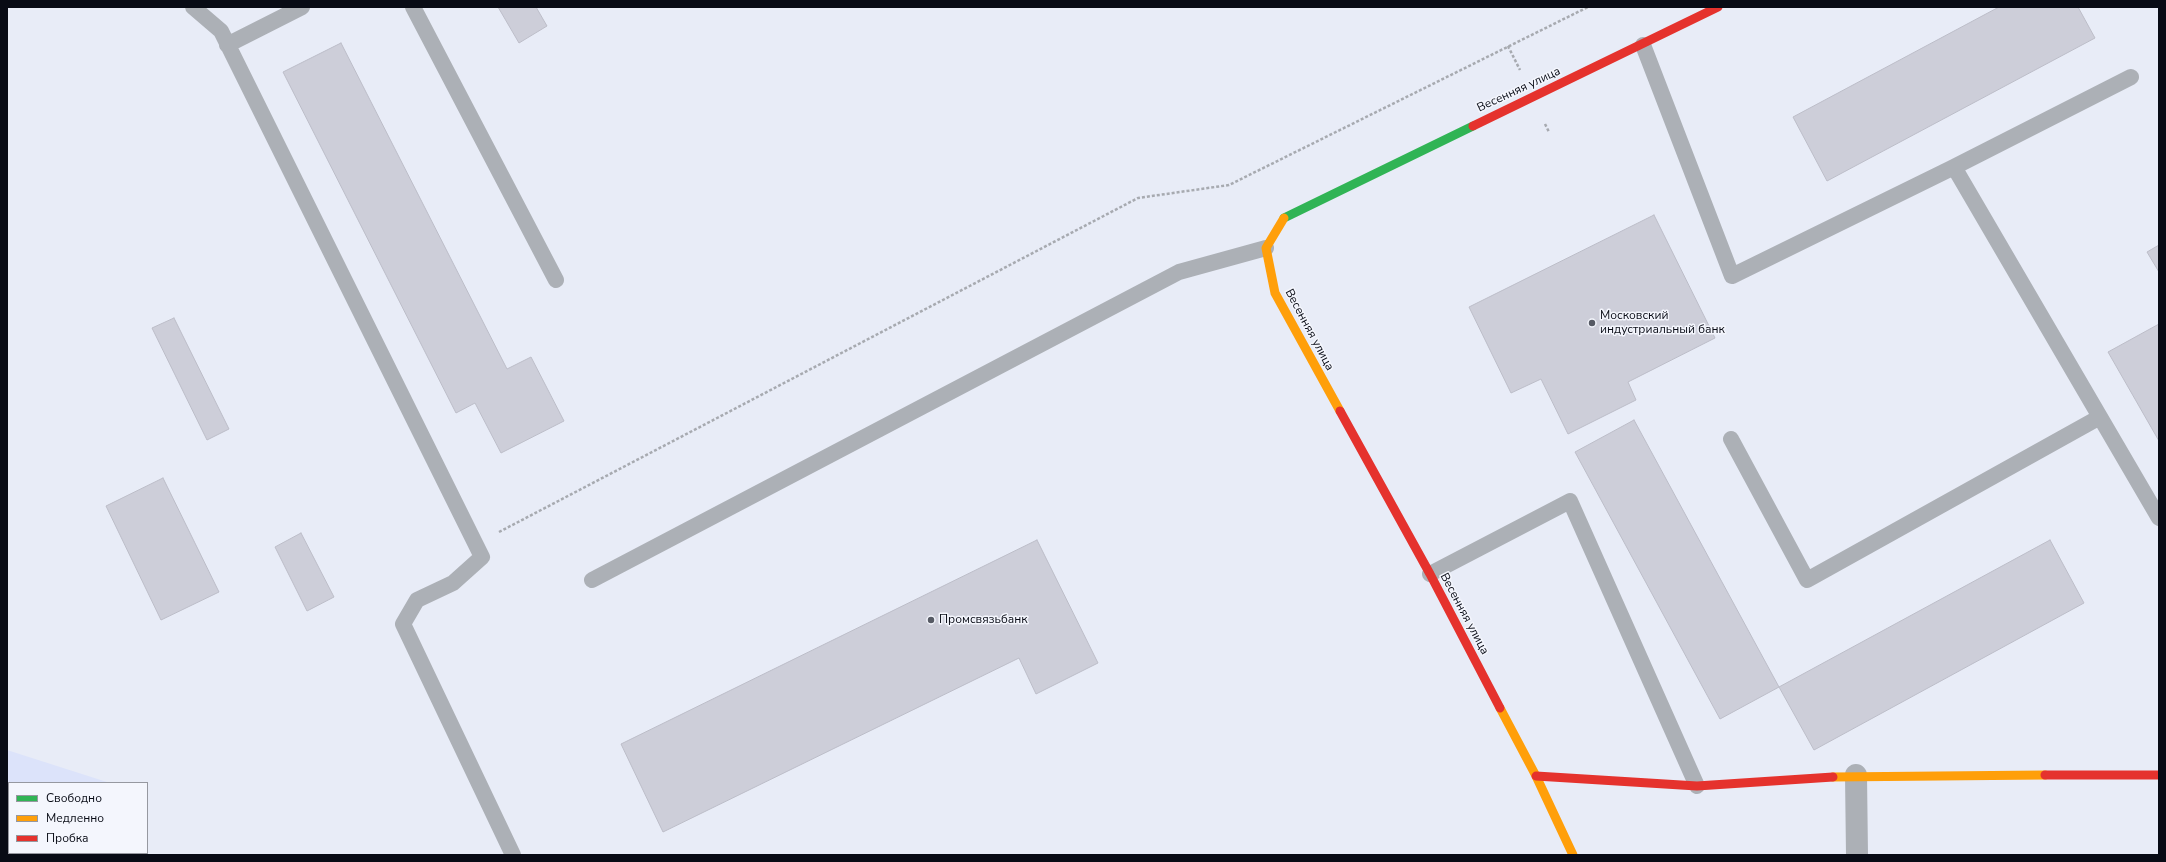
<!DOCTYPE html>
<html>
<head>
<meta charset="utf-8">
<style>
  body { margin:0 }
  #map { position:relative; width:2166px; height:862px; overflow:hidden; background:#e8ecf7; font-family:"Nunito Sans",sans-serif }
  canvas { display:block }
  .frame { position:absolute; inset:0; border:8px solid #080b15; pointer-events:none }
  .legend { position:absolute; left:8px; top:782px; width:140px; height:72px; box-sizing:border-box; background:#f4f6fd; border:1px solid #9698a0; margin:0; padding:5px 7px; list-style:none; font-size:12px; color:#080b15 }
  .legend li { display:flex; align-items:center; gap:8px; height:20px }
  .legend b { width:20px; border:1px solid #9698a0 }
</style>
</head>
<body>
<div id="map">
<canvas width="2166" height="862"></canvas>
<div class="frame"></div>
<ul class="legend">
<li><b style="height:5px;background:#30b455"></b>Свободно</li>
<li><b style="height:5px;background:#ff9f0a"></b>Медленно</li>
<li><b style="height:5px;background:#e5322d"></b>Пробка</li>
</ul>
</div>
<script>
const ctx = document.querySelector('canvas').getContext('2d');
ctx.lineJoin = 'round';
function fill(path, color) {
  ctx.fillStyle = color;
  ctx.fill(path, 'evenodd');
}
function shape(rows) {
  const path = new Path2D();
  for (const r of rows) {
    path.moveTo(r[0], r[1]);
    for (let i = 2; i < r.length; i += 2) path.lineTo(r[i], r[i + 1]);
  }
  return path;
}
function stroke(path, color, width, dash) {
  ctx.strokeStyle = color;
  ctx.lineWidth = width;
  ctx.lineCap = dash ? 'butt' : 'round';
  ctx.setLineDash(dash || []);
  ctx.stroke(path);
}
function label(font, color, halo, rows, align = 'center') {
  ctx.font = font + ' "Nunito Sans",sans-serif';
  ctx.lineWidth = 3;
  ctx.setLineDash([]);
  ctx.textBaseline = 'middle';
  ctx.strokeStyle = halo;
  ctx.fillStyle = color;
  for (const [text, x, y, turn = 0] of rows) {
    ctx.save();
    ctx.translate(x, y);
    ctx.rotate((+turn || 0) * Math.PI / 180);
    ctx.textAlign = isNaN(turn) ? turn : align;
    if (halo) ctx.strokeText(text, 0, 0);
    ctx.fillText(text, 0, 0);
    ctx.restore();
  }
}
const built = shape([
  [7,750,110,783,9,783,9,853,97,853,96,855,7,855]
]);
const building = shape([
  [498,7,536,7,547,26,519,43,498,7],
  [1999,7,2078,7,2095,38,1827,181,1793,117,1999,7],
  [341,43,507,369,531,357,564,421,501,453,475,403,456,413,283,72,341,43],
  [1654,215,1715,338,1628,382,1636,400,1568,434,1541,379,1511,393,1469,307,1654,215],
  [2159,245,2159,272,2147,252,2159,245],
  [174,318,229,429,207,440,152,328,174,318],
  [2159,324,2159,441,2108,352,2159,324],
  [1634,420,1779,687,1720,719,1575,452,1634,420],
  [163,478,219,592,161,620,106,506,163,478],
  [301,533,334,597,307,611,275,547,301,533],
  [1037,540,1098,663,1036,694,1019,658,663,832,621,744,1037,540],
  [2050,540,2084,603,1814,750,1779,687,2050,540]
]);
const path = shape([
  [1508,46,1520,70],
  [1545,124,1549,132],
  [499,532,1138,198,1229,185,1588,7]
]);
const lane = shape([
  [193,7,221,31,482,557,453,583,417,600,403,624,513,855],
  [413,7,556,280],
  [227,45,302,7],
  [1643,45,1732,276,1954,167,2159,518],
  [1954,167,2131,77],
  [1731,439,1807,580,2100,417],
  [1430,574,1570,501,1697,786],
  [592,580,1179,272,1266,248]
]);
const street = shape([
  [1856,775,1857,855]
]);
const fast = shape([
  [1284,218,1473,126]
]);
const slow = shape([
  [1284,218,1266,248,1275,293,1340,411],
  [1500,708,1536,776,1573,855],
  [1833,777,2045,775]
]);
const jam = shape([
  [1473,126,1718,7],
  [1340,411,1430,574,1500,708],
  [2045,775,2159,775],
  [1536,776,1697,786,1833,777]
]);
const markers = [
  [1592,323,4,"#565a64"],
  [931,620,4,"#565a64"]
];
const streetNames = [
  ["Весенняя улица",1519,90,-25],
  ["Весенняя улица",1309,330,62],
  ["Весенняя улица",1464,614,62]
];
const poiNames = [
  ["Московский",1600,316],
  ["индустриальный банк",1600,330],
  ["Промсвязьбанк",939,620]
];
fill(built, '#dce3fa');
fill(building, '#cdced9');
stroke(building, '#bcbdc8', 1);
stroke(path, '#a7aab0', 2.5, [3, 2]);
stroke(lane, '#acb0b6', 16);
stroke(street, '#acb0b6', 22);
stroke(fast, '#30b455', 9);
stroke(slow, '#ff9f0a', 9);
stroke(jam, '#e5322d', 9);
for (const [x, y, r, color] of markers) {
  const dot = new Path2D();
  dot.arc(x, y, r, 0, 2 * Math.PI);
  ctx.fillStyle = color;
  ctx.fill(dot);
  stroke(dot, '#f4f6fd', 1.5);
}
label('12px', '#080b15', '#f4f6fd', streetNames);
label('12px', '#080b15', '#f4f6fd', poiNames, 'left');
</script>
</body>
</html>
